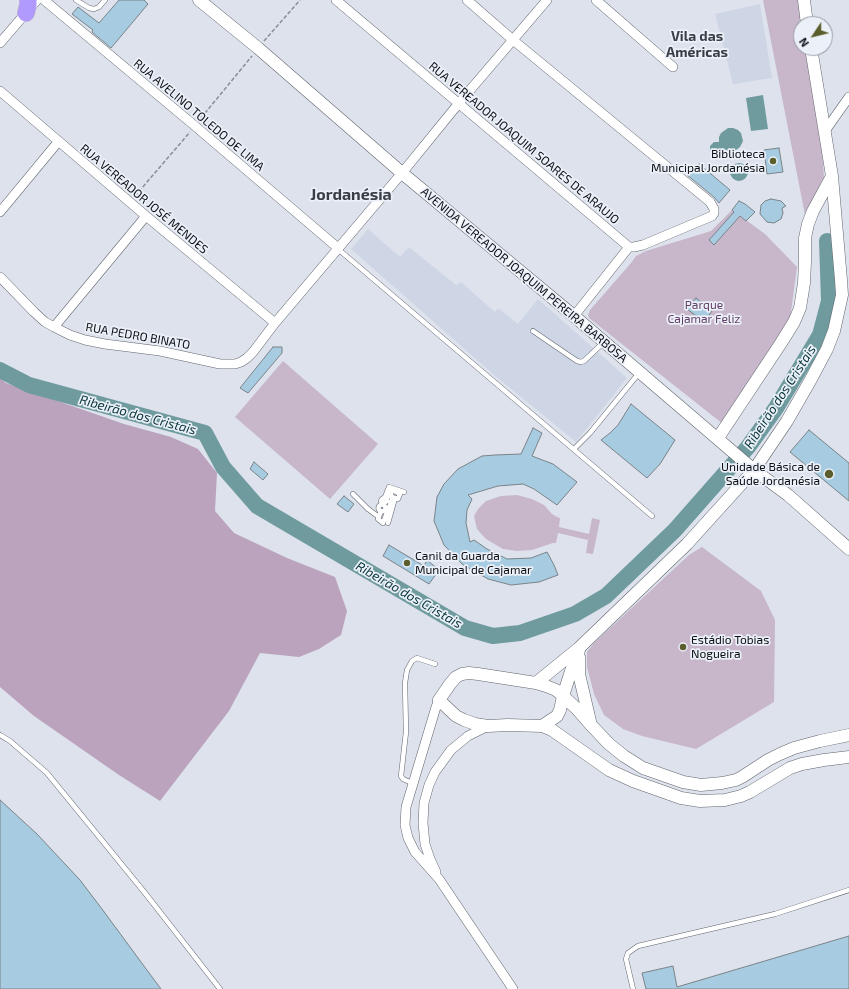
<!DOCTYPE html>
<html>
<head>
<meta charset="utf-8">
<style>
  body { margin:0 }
  #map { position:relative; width:849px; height:989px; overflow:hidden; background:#dde2ec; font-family:"Exo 2",sans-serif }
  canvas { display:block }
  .north { position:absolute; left:793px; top:16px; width:40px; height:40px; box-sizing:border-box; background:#ebf0f9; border:1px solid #92969d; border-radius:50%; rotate:235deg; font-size:11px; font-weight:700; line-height:16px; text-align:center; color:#0d0f12 }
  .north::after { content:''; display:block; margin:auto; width:14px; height:18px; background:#5b5e2c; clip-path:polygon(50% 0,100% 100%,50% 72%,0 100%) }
</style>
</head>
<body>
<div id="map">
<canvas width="849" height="989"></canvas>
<div class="north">N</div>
</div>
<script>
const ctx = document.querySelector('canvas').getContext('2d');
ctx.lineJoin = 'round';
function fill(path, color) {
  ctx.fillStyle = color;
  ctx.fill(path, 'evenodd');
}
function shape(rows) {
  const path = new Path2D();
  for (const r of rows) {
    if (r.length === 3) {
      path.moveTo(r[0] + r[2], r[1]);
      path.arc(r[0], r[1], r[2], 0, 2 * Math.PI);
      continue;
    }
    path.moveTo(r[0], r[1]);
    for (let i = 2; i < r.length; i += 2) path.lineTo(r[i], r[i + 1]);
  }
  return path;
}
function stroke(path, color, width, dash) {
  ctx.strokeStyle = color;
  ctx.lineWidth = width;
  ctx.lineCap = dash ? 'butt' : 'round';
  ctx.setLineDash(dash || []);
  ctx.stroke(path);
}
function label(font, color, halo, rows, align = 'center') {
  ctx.font = font + ' "Exo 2",sans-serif';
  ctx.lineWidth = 3.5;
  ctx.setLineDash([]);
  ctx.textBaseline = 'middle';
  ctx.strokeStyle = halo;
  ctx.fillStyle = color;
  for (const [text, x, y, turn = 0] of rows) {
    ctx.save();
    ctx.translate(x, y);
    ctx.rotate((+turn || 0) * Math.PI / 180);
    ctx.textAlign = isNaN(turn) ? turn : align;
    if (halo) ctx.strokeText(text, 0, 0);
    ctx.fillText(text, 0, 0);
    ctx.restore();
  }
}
const built = shape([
  [760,4,772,78,733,84,715,14],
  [368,229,400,257,409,247,456,285,461,282,495,312,498,308,518,324,538,299,627,378,576,442,493,374,351,249]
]);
const green = shape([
  [763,0,798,0,801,24,801,48,806,48,822,150,824,177,805,215],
  [732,210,765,234,797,267,790,319,723,424,589,318,588,315,590,310,631,263,636,256,646,251,711,231],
  [283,361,378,444,330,499,235,417],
  [517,495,532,499,544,505,552,514,557,517,560,518,559,527,589,534,592,518,600,520,593,554,586,553,588,540,558,533,556,543,553,543,532,550,517,551,503,549,486,539,477,529,474,516,478,509,486,501,501,496],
  [702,547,761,591,775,620,774,702,696,749,642,736,623,729,604,715,594,694,587,667,587,652,594,643,689,555]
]);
const forest = shape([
  [0,378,6,383,124,424,171,437,198,449,217,473,215,511,234,533,287,558,335,577,347,611,341,635,319,649,299,657,260,653,229,711,160,801,119,775,34,716,0,687]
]);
const water = shape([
  [763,95,768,129,751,131,746,98],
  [728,128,733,128,738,130,741,133,743,141,740,147,736,150,730,151,723,149,719,153,713,154,710,151,710,146,714,142,719,142,719,137,721,133],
  [739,172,9]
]);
const river = shape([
  [0,370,29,385,205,433,223,467,257,506,465,628,493,636,520,633,575,614,606,596,675,530,748,447,776,408,820,335,829,301,827,241]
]);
const building = shape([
  [119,0,144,0,148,4,111,48,92,32,93,30,72,14,78,7,99,23,119,0],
  [779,148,783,172,767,174,764,150,779,148],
  [699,164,730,190,719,203,714,197,687,175,699,164],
  [771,199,781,201,786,206,782,208,783,213,781,219,774,223,767,222,760,214,761,205,765,201,771,199],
  [739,201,745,204,755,212,746,221,740,216,714,245,709,240,734,212,732,210,739,201],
  [696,298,712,311,704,322,687,309,696,298],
  [273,347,282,347,282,353,248,393,240,388,273,347],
  [631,404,675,440,660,464,647,478,601,440,610,433,618,425,631,404],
  [533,428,542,433,532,456,553,464,577,482,557,505,534,489,523,484,498,486,468,495,472,499,467,510,466,523,470,542,474,540,487,549,507,559,531,558,547,552,554,565,558,575,539,582,511,585,488,579,462,564,444,545,434,521,437,497,444,484,458,469,482,456,495,455,521,454,533,428],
  [809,430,849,463,849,501,790,452,809,430],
  [254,462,268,474,263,480,250,469,254,462],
  [344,496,354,504,348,512,337,504,344,496],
  [389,545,424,566,427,560,439,570,429,584,383,556,389,545],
  [0,800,37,834,80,880,102,909,155,981,161,989,0,989,0,800],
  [849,936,849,989,646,989,642,973,673,966,677,987,849,936]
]);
const path = shape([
  [264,41,300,0],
  [201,118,252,56],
  [135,196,190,132]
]);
const service = shape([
  [76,0,89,8,94,9,99,7,105,0],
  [338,249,652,516],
  [533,331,577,361,581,362,584,361,603,343],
  [574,449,590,433,639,373],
  [353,494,368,509,379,517],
  [385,497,389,487,404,492],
  [385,497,387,498,387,501,383,504,381,501,382,499,385,497],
  [382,508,3.5],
  [381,511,378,519,383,523,393,497,390,496,392,490,400,494,398,499,395,498,388,523],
  [0,735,10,741,47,773,145,893,220,989],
  [412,783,403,779,401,776,406,732,405,683,407,670,412,661,417,658,435,664],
  [633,989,626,959,628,953,638,946,775,914,849,890]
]);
const minor = shape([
  [44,0,195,126,338,248],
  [336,0,629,247,634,247,643,245,712,216,714,213,714,209,710,202,513,40,467,0],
  [596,0,673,67],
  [0,43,37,0],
  [0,91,146,216,275,323],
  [825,131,849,97],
  [0,212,58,142],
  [0,277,34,312,45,322,54,327,70,335,85,340,105,344,160,351,220,364,235,364,241,362,247,358,253,352,275,323,402,173,459,103,547,0],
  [574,316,629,247],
  [54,327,146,216],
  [439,700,436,707,406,807,405,825,408,838,415,852,439,879,513,989],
  [436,872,430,859,425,844,423,823,424,803,429,785,435,772,451,750,468,736,488,726]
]);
const tertiary = shape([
  [199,0,258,48,402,173,574,316,754,470,788,495,849,549],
  [804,0,807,24],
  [718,438,781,343,794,322,800,308,804,283,805,262,805,238,808,224,813,211,832,176],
  [579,648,579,650,571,671,563,696,560,710,557,716,542,726,508,725,488,726,475,724,464,720,456,716,439,700,450,684,456,677,462,674,469,673,478,674,536,683,546,686,556,690,563,696,577,709,590,724,609,744,624,756,643,768,683,782,701,785,722,783,736,780,742,777,768,760,780,754,794,748,820,741,849,735],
  [579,657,579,674,590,721],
  [536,683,579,648,687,544,754,470,787,421,810,381,827,349,834,331,842,295,841,280,832,176,811,48],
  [542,726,552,730,609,770,633,781,681,798,700,801,725,800,741,796,750,792,790,768,802,764,824,760,849,757]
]);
const motorway = shape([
  [26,13,28,5,28,0]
]);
const markers = [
  [773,161,4,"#5b5e2c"],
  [829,474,5,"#5b5e2c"],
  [407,563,4,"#5b5e2c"],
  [683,647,4,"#5b5e2c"]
];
const streetNames = [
  ["RUA AVELINO TOLEDO DE LIMA",199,115,40],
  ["RUA VEREADOR JOAQUIM SOARES DE ARAUJO",524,143,40],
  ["RUA VEREADOR JOSÉ MENDES",144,199,40],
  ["AVENIDA VEREADOR JOAQUIM PEREIRA BARBOSA",524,275,40],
  ["RUA PEDRO BINATO",138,336,10]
];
const poiNames = [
  ["Biblioteca",765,154],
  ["Municipal Jordanésia",765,168],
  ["Unidade Básica de",820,467],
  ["Saúde Jordanésia",820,481],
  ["Canil da Guarda",415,556,"left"],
  ["Municipal de Cajamar",415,570,"left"],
  ["Estádio Tobias",691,640,"left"],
  ["Nogueira",691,654,"left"]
];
const parkNames = [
  ["Parque",704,305],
  ["Cajamar Feliz",704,319]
];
const waterNames = [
  ["Ribeirão dos Cristais",780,397,-57],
  ["Ribeirão dos Cristais",138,415,15],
  ["Ribeirão dos Cristais",409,595,30]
];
const quarterNames = [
  ["Vila das",697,36],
  ["Américas",697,52]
];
const districtNames = [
  ["Jordanésia",351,195]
];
fill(built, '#ced6e6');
fill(green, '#c8b6ca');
fill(forest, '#bba3be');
fill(water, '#6f9b9f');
stroke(river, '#6f9b9f', 16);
fill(building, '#a7cbe0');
stroke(building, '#7a8388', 1);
stroke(service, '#60656d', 5.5);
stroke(minor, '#60656d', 10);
stroke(tertiary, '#60656d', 13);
stroke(motorway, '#c0c1c1', 18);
stroke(path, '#898d94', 1.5, [4, 2]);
stroke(service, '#fff', 4.5);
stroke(minor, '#fff', 9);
stroke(tertiary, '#fff', 12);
stroke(motorway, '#b09afe', 17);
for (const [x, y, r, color] of markers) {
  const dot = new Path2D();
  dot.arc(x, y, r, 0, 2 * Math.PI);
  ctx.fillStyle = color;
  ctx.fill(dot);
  stroke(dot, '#ebf0f9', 1.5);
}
label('12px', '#0d0f12', '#ebf0f9', streetNames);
label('12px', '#0d0f12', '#ebf0f9', poiNames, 'right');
label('12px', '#633f67', '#ebf0f9', parkNames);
label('italic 13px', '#053336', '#ebf0f9', waterNames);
label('bold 14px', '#3a3e45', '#ebf0f9', quarterNames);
label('bold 16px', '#3a3e45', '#ebf0f9', districtNames);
</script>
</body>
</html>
